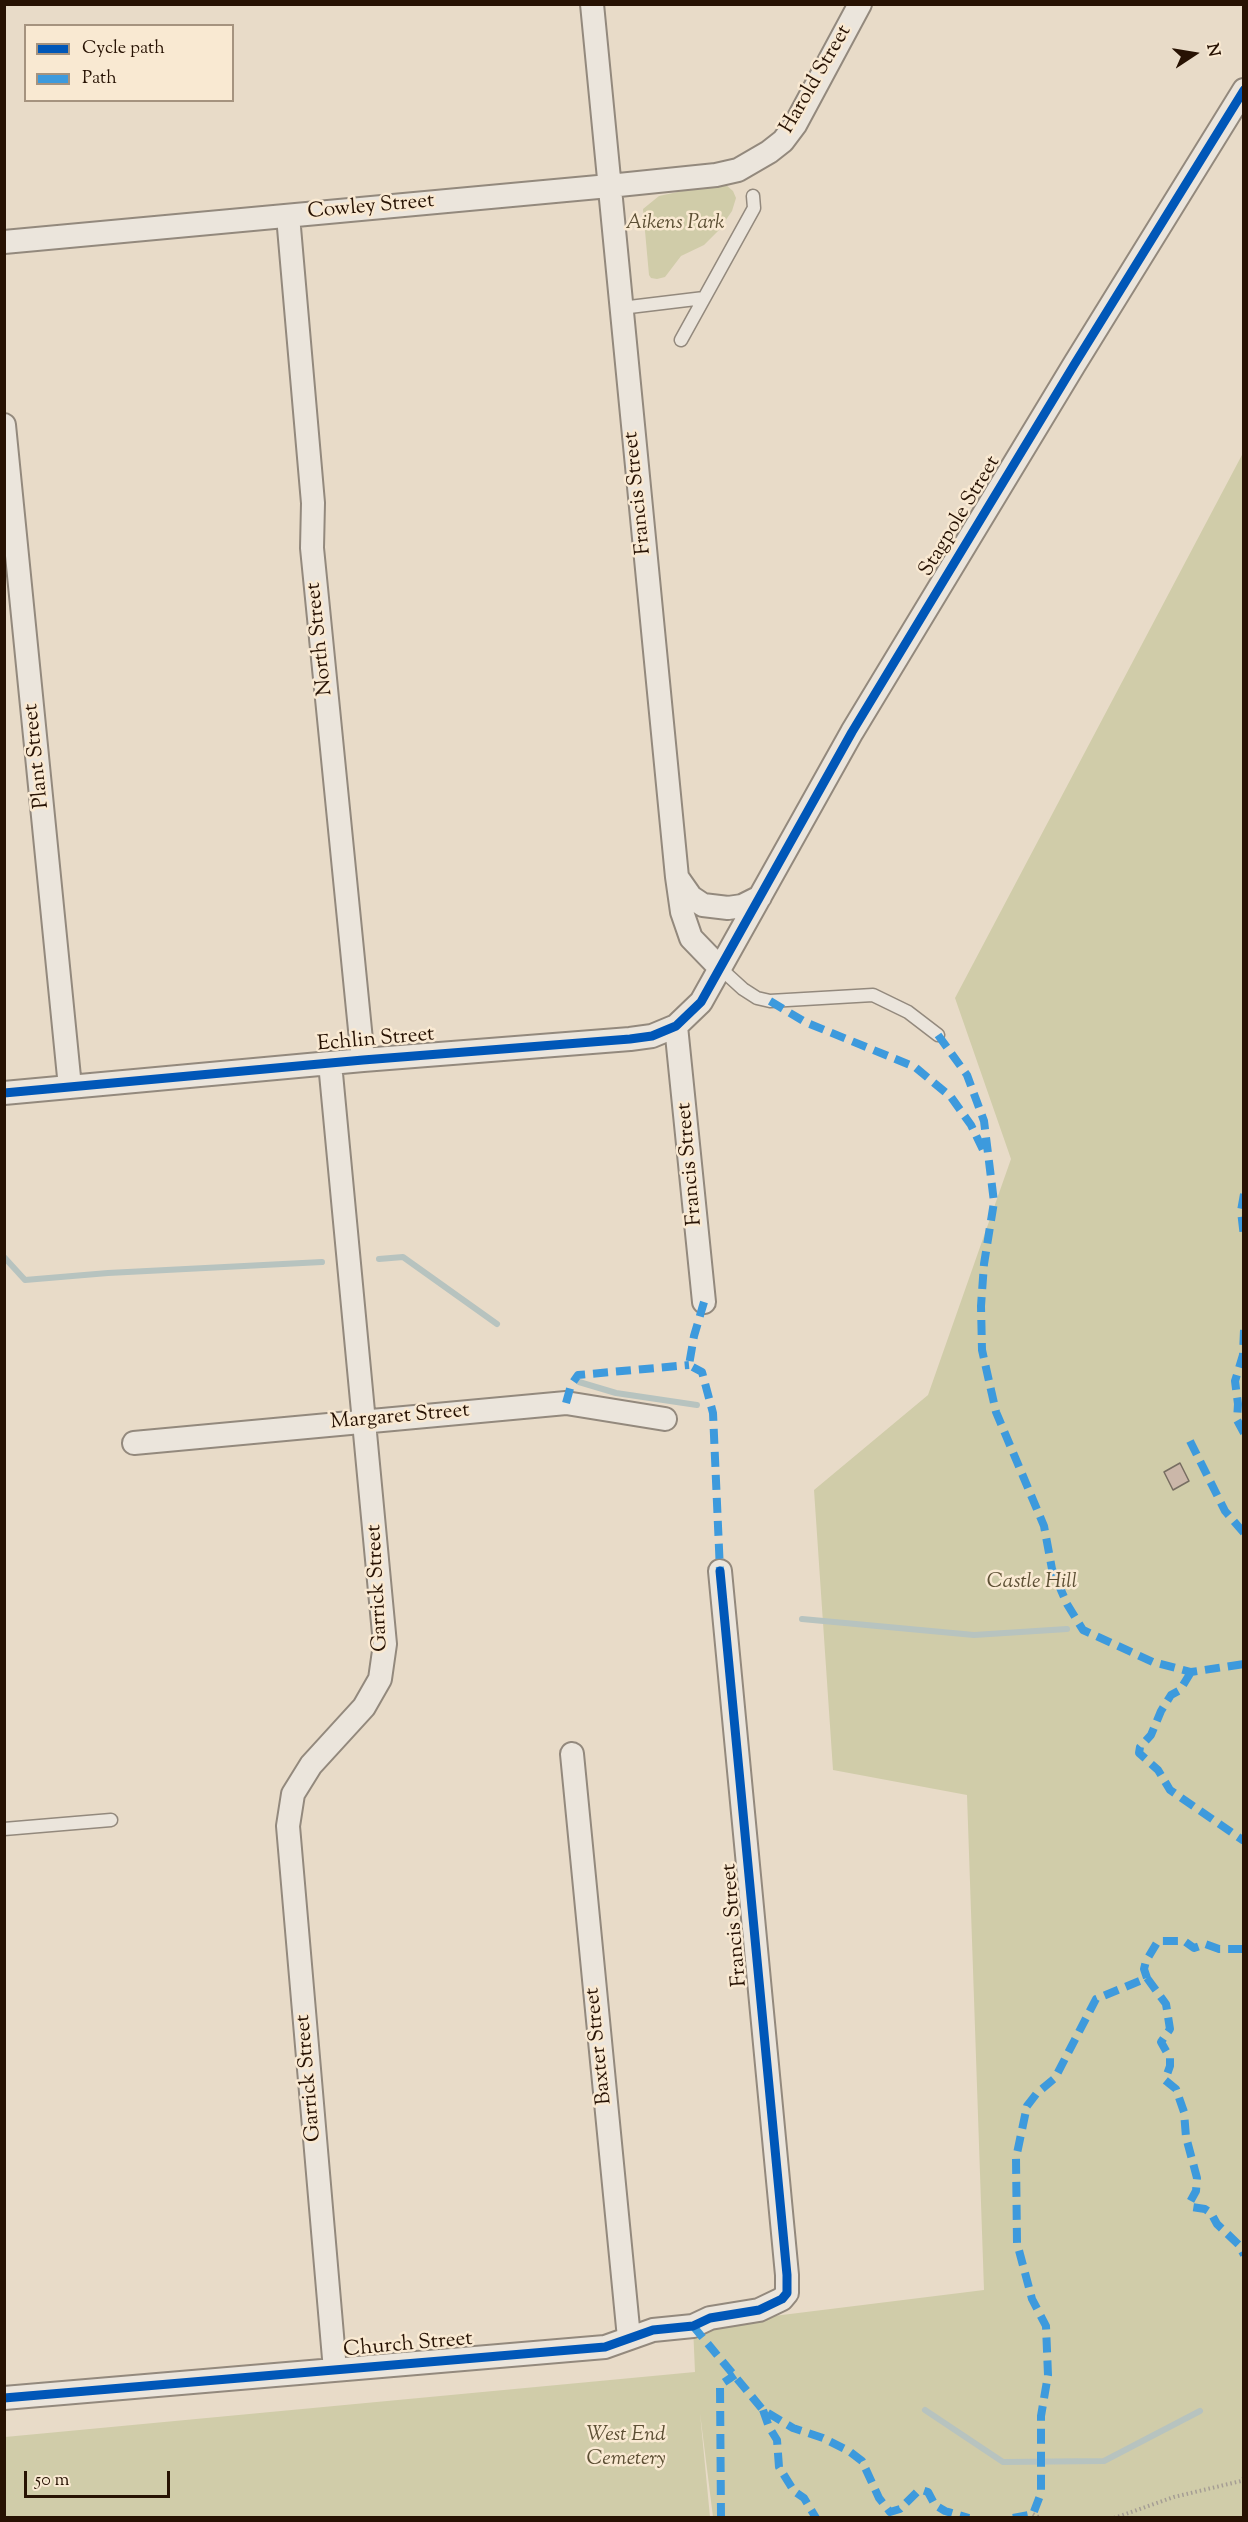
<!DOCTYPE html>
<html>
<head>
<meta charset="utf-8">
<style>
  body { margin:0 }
  #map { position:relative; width:1248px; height:2522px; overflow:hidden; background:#e8dbc8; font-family:"Sorts Mill Goudy",serif }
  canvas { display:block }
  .frame { position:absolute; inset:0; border:6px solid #271203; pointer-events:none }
  .legend { position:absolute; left:24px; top:24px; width:210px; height:78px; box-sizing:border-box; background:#f9e9d2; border:2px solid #a5937f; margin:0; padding:8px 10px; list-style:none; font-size:18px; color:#271203 }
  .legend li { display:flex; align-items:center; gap:12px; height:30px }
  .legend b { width:30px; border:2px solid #a5937f }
  .north { position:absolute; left:1164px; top:24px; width:60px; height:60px; -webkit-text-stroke:4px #f9e9d2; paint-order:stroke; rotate:78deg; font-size:16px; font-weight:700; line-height:24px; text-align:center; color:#271203 }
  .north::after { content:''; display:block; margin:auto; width:21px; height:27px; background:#271203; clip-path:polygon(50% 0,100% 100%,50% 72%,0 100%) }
  .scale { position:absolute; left:24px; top:2471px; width:146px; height:27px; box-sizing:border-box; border:3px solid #271203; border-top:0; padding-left:8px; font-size:18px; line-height:21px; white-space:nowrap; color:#271203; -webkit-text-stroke:4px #f9e9d2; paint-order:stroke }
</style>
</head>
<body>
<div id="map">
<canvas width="1248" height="2522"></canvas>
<div class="frame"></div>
<ul class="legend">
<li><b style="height:8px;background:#0057b8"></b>Cycle path</li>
<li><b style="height:8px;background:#3d9add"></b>Path</li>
</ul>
<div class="north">N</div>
<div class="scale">50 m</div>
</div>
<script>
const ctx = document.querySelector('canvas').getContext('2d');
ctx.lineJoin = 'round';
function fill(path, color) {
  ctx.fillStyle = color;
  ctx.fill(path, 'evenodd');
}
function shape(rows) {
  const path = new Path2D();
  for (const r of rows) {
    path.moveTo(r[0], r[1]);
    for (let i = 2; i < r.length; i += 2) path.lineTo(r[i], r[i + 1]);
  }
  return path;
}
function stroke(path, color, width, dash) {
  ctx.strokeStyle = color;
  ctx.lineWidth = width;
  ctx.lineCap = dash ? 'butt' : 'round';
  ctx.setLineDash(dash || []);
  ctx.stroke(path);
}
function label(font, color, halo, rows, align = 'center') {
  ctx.font = font + ' "Sorts Mill Goudy",serif';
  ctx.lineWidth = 5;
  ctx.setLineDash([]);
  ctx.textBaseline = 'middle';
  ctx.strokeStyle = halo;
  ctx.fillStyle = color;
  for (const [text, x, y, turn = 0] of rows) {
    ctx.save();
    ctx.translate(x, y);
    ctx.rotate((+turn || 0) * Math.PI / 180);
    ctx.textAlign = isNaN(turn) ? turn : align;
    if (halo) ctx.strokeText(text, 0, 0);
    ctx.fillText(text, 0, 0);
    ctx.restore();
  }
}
const green = shape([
  [719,183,725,184,733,191,736,198,732,211,719,230,704,245,681,256,665,277,657,279,651,278,649,275,643,209,659,196],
  [1243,453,1243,2517,713,2517,700,2413,710,2517,5,2518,5,2437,695,2372,693,2326,984,2290,967,1795,833,1770,814,1490,928,1395,1011,1159,955,998]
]);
const stream = shape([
  [4,1257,25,1280,108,1273,322,1262],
  [379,1259,403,1257,497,1324],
  [579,1382,616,1393,697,1405],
  [802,1619,974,1635,1067,1629],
  [925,2410,1003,2462,1104,2461,1200,2411]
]);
const building = shape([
  [1180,1463,1189,1481,1173,1490,1164,1472,1180,1463]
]);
const path = shape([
  [1033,2514,1040,2518],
  [1114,2518,1174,2497,1241,2481,1244,2478]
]);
const lane = shape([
  [621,308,704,298],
  [681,340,754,208,753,196],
  [720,968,743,989,757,998,770,1001,873,995,908,1012,938,1035],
  [4,1829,111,1820]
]);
const street = shape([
  [592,4,677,877,682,912,691,938,720,968],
  [288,216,313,503,312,548,363,1060],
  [4,242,609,186,716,175,738,170,769,152,783,141,795,125,860,4],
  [4,425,70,1087],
  [677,877,691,897,703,905,728,908,742,906,760,897],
  [676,1026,704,1302],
  [330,1063,385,1644,380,1679,364,1707,311,1765,293,1794,288,1826,335,2370],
  [4,1093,363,1060,630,1039,652,1036,676,1026,701,1002,852,732,1074,365,1244,90],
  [134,1443,566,1403,665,1419],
  [572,1754,629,2338],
  [4,2398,605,2347,653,2330,693,2326,710,2318,759,2310,782,2299,787,2293,787,2275,720,1571]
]);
const quiet = shape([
  [770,1001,805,1022,915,1067,951,1097,971,1125,985,1154],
  [938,1035,967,1075,984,1121,994,1202,984,1264,981,1306,982,1350,996,1412,1044,1526,1052,1569,1067,1604,1083,1630,1153,1662,1191,1672,1244,1664],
  [1244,1194,1241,1211,1244,1237],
  [704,1302,694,1336,689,1365,702,1372,713,1413,720,1571],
  [1244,1330,1243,1355,1235,1381,1238,1404,1237,1420,1244,1433],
  [566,1403,571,1385,578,1375,689,1365],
  [1190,1441,1225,1511,1244,1533],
  [1191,1672,1180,1690,1171,1695,1161,1711,1151,1735,1140,1747,1139,1753,1158,1770,1170,1790,1244,1841],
  [1147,1978,1166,2004,1170,2029,1161,2042,1170,2058,1170,2066,1165,2080,1176,2089,1184,2112,1186,2137,1197,2178,1196,2191,1190,2202,1192,2207,1205,2209,1211,2213,1217,2224,1239,2245,1244,2255],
  [693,2326,763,2410,793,2428,823,2438,849,2451,862,2461,879,2498,890,2512,900,2509,917,2492,922,2490,928,2492,935,2505,945,2511,969,2518],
  [763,2410,769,2427,777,2440,779,2467,794,2491,804,2498,816,2518],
  [721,2518,720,2385,735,2375],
  [1013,2518,1033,2514,1041,2493,1041,2416,1048,2375,1046,2326,1032,2299,1017,2243,1016,2158,1027,2106,1037,2093,1055,2078,1096,1999,1147,1978,1144,1969,1146,1961,1158,1941,1184,1941,1194,1948,1205,1944,1219,1949,1244,1949]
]);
const cycleway = shape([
  [4,1093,363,1060,630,1039,652,1036,676,1026,701,1002,852,732,1074,365,1244,90],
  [4,2398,605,2347,653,2330,693,2326,710,2318,759,2310,782,2299,787,2293,787,2275,720,1571]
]);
const streetNames = [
  ["Harold Street",817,80,-60],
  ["Cowley Street",371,208,-5],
  ["Francis Street",639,493,-96],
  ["Stagpole Street",961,517,-59],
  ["North Street",321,639,-96],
  ["Plant Street",38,756,-96],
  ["Echlin Street",376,1041,-5],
  ["Francis Street",691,1164,-95],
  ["Margaret Street",400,1418,-5],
  ["Garrick Street",379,1588,-93],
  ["Francis Street",736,1925,-95],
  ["Baxter Street",600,2046,-96],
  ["Garrick Street",310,2078,-95],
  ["Church Street",408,2346,-5]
];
const parkNames = [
  ["Aikens Park",675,224],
  ["Castle Hill",1032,1583],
  ["West End",626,2436],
  ["Cemetery",626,2460]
];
fill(green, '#d0cca9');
stroke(stream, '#b7c3bf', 6);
fill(building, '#cbb7a9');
stroke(building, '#776e62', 1.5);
stroke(lane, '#93897d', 15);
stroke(street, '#93897d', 26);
stroke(path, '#a59d94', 4, [1.5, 3]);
stroke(lane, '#ebe5dc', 12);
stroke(street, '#ebe5dc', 22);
stroke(quiet, '#3d9add', 8, [15, 8]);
stroke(cycleway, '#0057b8', 9);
label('21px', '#271203', '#f9e9d2', streetNames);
label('italic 21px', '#5c4f34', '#f9e9d2', parkNames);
</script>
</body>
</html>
